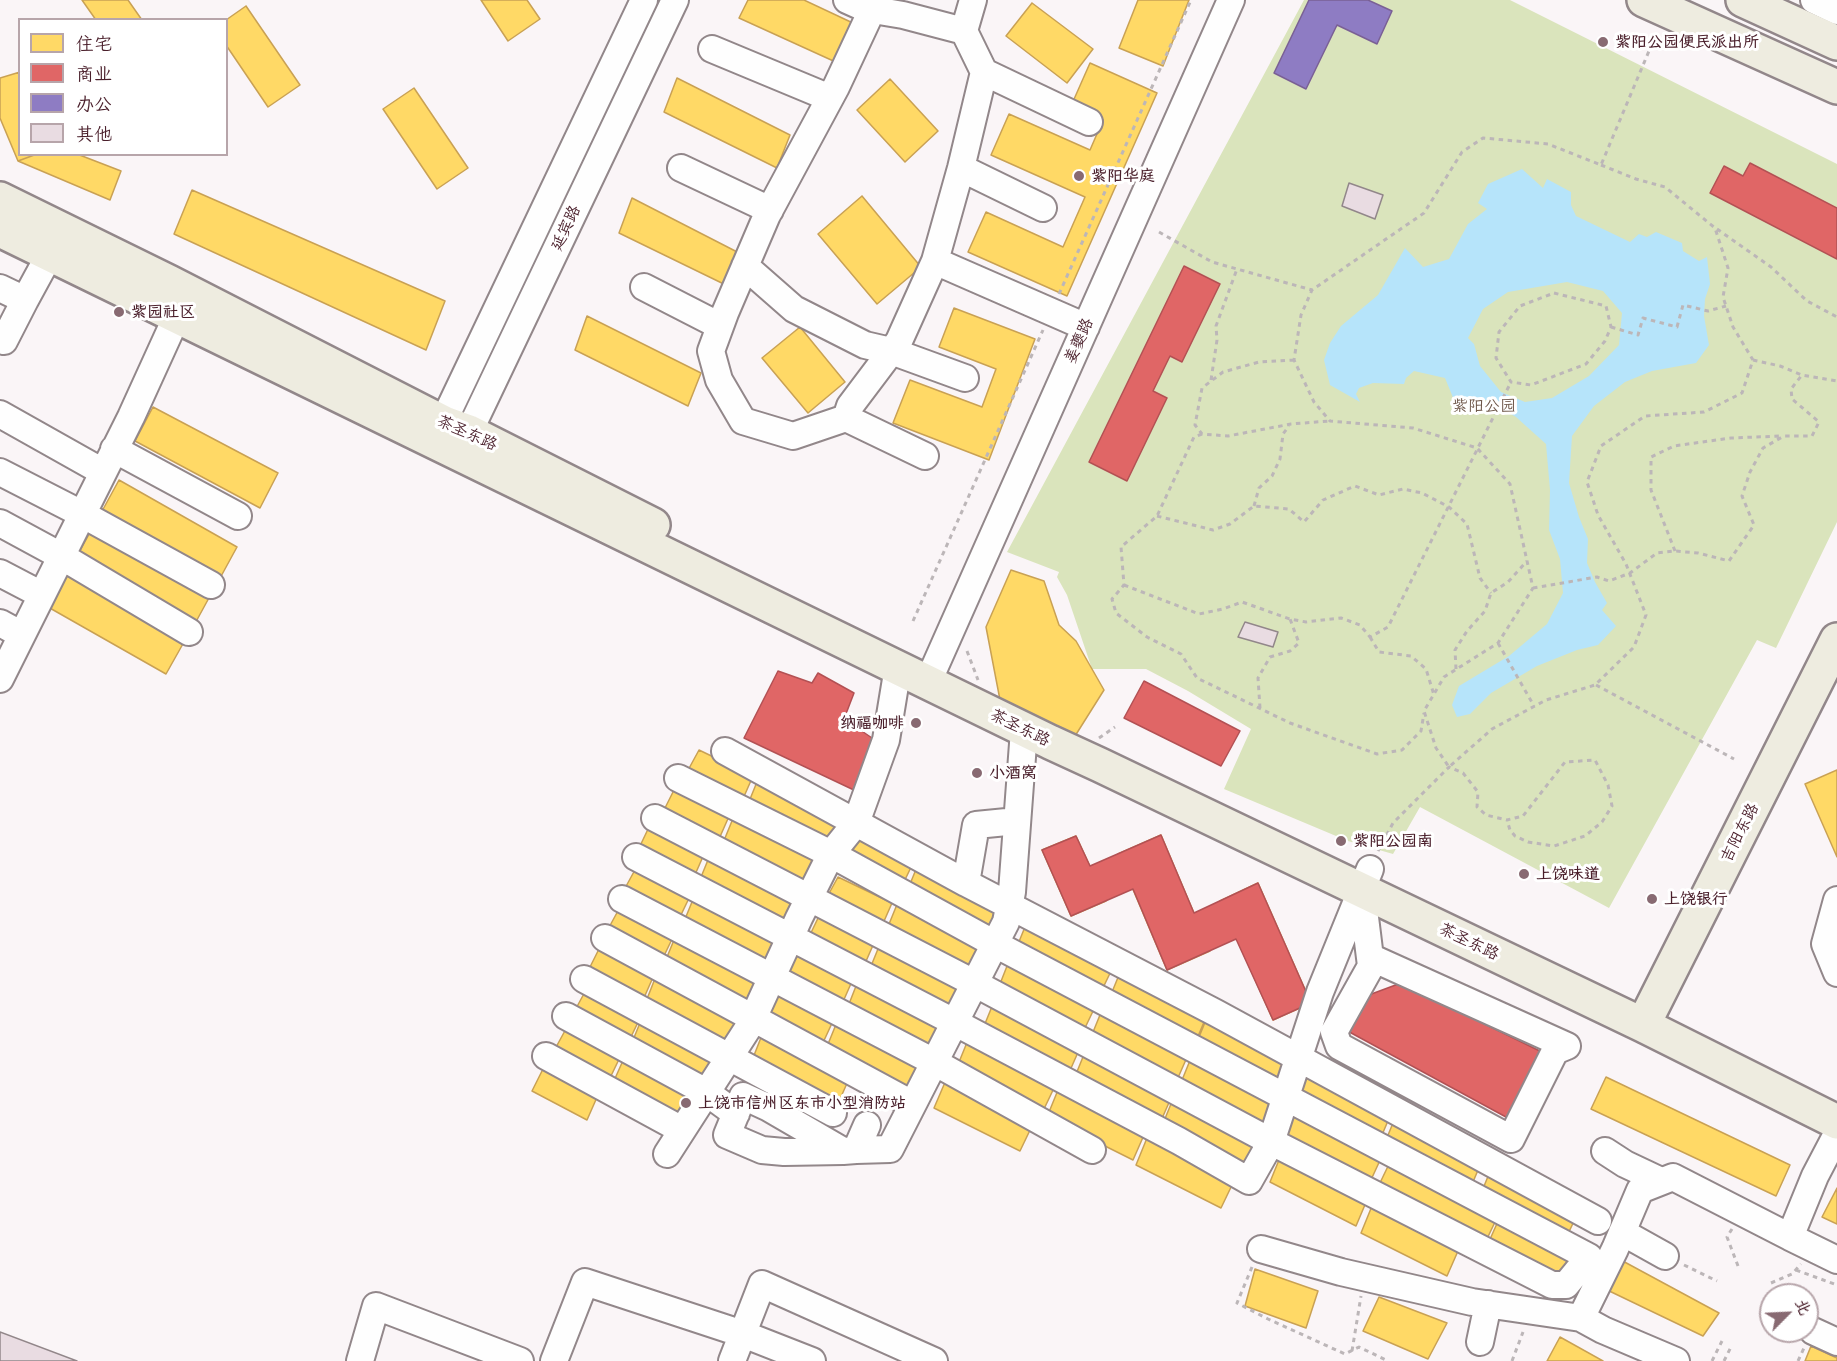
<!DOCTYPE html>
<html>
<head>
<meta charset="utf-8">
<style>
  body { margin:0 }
  #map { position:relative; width:1837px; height:1361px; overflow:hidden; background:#faf5f7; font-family:Delius,"LXGW WenKai TC",sans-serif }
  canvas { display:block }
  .legend { position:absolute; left:18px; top:18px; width:210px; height:138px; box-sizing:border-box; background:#fff; border:2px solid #b7a5aa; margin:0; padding:8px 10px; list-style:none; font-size:18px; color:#4a1f2b }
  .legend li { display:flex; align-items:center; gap:12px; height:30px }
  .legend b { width:30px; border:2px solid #b7a5aa }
  .north { position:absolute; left:1759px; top:1283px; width:60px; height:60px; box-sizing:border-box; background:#fff; border:2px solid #b7a5aa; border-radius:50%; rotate:66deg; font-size:16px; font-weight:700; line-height:24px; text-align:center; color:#4a1f2b }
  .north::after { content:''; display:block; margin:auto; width:21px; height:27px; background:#886a72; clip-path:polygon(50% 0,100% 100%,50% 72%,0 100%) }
</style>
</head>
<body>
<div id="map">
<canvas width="1837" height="1361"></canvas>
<ul class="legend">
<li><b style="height:16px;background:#ffd966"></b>住宅</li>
<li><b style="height:16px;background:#e06666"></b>商业</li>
<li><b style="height:16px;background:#8e7cc3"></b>办公</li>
<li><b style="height:16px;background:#e9dce2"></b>其他</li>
</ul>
<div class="north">北</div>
</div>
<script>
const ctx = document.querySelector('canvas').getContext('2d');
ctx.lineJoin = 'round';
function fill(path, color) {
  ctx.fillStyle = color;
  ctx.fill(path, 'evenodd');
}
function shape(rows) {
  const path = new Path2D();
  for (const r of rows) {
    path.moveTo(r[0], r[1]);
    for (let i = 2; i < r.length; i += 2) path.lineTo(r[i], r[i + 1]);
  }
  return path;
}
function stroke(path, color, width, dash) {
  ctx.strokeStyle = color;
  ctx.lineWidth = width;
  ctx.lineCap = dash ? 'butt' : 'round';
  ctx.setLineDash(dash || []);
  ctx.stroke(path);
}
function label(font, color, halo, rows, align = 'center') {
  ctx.font = font + ' Delius,"LXGW WenKai TC",sans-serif';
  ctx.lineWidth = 6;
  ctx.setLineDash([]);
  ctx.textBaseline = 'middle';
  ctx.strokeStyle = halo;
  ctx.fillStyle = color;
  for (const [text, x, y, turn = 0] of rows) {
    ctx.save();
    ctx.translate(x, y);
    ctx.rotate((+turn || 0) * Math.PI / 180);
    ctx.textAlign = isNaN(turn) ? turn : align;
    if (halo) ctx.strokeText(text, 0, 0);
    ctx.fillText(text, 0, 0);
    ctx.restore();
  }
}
const green = shape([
  [1304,0,1510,0,1837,164,1837,522,1776,648,1757,640,1609,908,1420,807,1393,854,1348,841,1224,789,1251,729,1188,691,1146,669,1092,669,1067,595,1057,577,1059,572,1007,552]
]);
const water = shape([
  [1522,169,1543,188,1547,179,1571,192,1571,205,1576,216,1630,242,1639,234,1647,237,1656,232,1682,243,1683,251,1699,261,1707,257,1710,284,1705,299,1704,316,1709,345,1696,363,1652,371,1625,382,1594,406,1572,436,1569,483,1579,517,1588,539,1587,563,1595,582,1607,603,1602,610,1616,626,1598,645,1577,650,1537,666,1491,693,1470,714,1457,717,1452,705,1459,686,1509,656,1547,624,1563,593,1560,559,1549,530,1550,490,1546,444,1516,417,1486,400,1454,400,1445,378,1414,371,1406,378,1404,384,1373,383,1359,388,1356,394,1360,402,1330,385,1324,360,1330,343,1341,326,1378,295,1405,248,1423,267,1449,259,1468,224,1487,209,1478,203,1488,184],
  [1567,282,1603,291,1622,313,1619,345,1589,376,1552,398,1525,402,1501,392,1480,366,1474,344,1468,338,1483,309,1508,292]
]);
const homes = shape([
  [82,0,128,0,142,20,96,20,82,0],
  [481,0,527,0,540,19,508,41,481,0],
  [748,0,804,0,855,24,840,64,739,18,748,0],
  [1138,0,1189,0,1163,66,1119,48,1138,0],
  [1032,3,1093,49,1067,83,1006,36,1032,3],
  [246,6,300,85,268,107,226,45,226,20,246,6],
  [1090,63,1157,93,1067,296,968,252,986,212,1063,247,1085,197,991,155,1009,114,1090,150,1103,120,1071,106,1090,63],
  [20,72,20,154,37,154,18,161,0,118,0,78,20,72],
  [677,78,790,135,777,168,664,112,677,78],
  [890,79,938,131,905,162,857,110,890,79],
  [414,88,468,168,437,189,383,109,414,88],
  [37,154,77,154,121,171,110,200,18,161,37,154],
  [192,190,445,301,426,350,174,234,192,190],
  [862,196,921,267,877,304,818,234,862,196],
  [632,198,745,256,732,288,619,233,632,198],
  [954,308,1035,339,989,460,893,423,910,380,982,407,996,369,939,347,954,308],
  [587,316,701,373,688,406,575,350,587,316],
  [800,327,845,382,808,413,762,358,800,327],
  [153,407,278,473,260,508,135,441,153,407],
  [119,480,237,547,219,580,101,513,119,480],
  [92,529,210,596,192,629,74,561,92,529],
  [1011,570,1044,581,1059,625,1076,641,1104,690,1070,744,1000,700,986,627,1011,570],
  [66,575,184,642,166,674,48,607,66,575],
  [699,750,753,776,742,801,687,772,699,750],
  [1837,770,1837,857,1805,784,1837,770],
  [759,777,845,823,834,848,748,804,759,777],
  [675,788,730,814,719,839,664,810,675,788],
  [734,816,820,861,808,886,723,843,734,816],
  [650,825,705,852,694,877,639,848,650,825],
  [859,835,914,861,902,886,847,857,859,835],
  [1161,835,1210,951,1167,970,1118,854,1161,835],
  [1076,836,1106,901,1071,916,1042,850,1076,836],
  [710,855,797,901,785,926,699,882,710,855],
  [919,862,1005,907,994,932,908,889,919,862],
  [636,868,691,894,679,919,624,890,636,868],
  [838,877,892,903,881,928,826,899,838,877],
  [1258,883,1311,1003,1273,1020,1220,901,1258,883],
  [694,897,780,943,768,968,683,924,694,897],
  [898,902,984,948,973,973,887,929,898,902],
  [619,909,674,935,662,960,607,931,619,909],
  [819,916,874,943,863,968,808,939,819,916],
  [1027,922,1113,967,1101,992,1016,949,1027,922],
  [676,935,762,981,750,1006,665,962,676,935],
  [880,944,966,990,955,1015,869,971,880,944],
  [599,949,654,975,643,1000,588,971,599,949],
  [798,953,853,979,842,1004,787,975,798,953],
  [1009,961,1095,1007,1083,1032,998,989,1009,961],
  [1121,970,1207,1015,1196,1041,1110,997,1121,970],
  [656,976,742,1022,730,1047,645,1004,656,976],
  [858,981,944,1027,932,1052,847,1009,858,981],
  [586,990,641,1016,629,1041,574,1012,586,990],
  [778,995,833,1021,821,1047,767,1017,778,995],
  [993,1004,1079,1050,1068,1075,982,1031,993,1004],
  [1102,1010,1188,1055,1177,1080,1091,1037,1102,1010],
  [1208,1015,1294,1061,1283,1086,1197,1042,1208,1015],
  [642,1018,719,1059,704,1080,631,1045,642,1018],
  [837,1022,923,1067,911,1092,826,1049,837,1022],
  [567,1027,622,1053,610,1078,555,1049,567,1027],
  [762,1035,848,1081,837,1106,751,1063,762,1035],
  [968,1040,1055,1086,1043,1111,957,1067,968,1040],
  [1085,1052,1171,1098,1160,1123,1074,1079,1085,1052],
  [625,1056,701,1097,687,1118,613,1083,625,1056],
  [1191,1058,1277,1104,1266,1129,1180,1085,1191,1058],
  [543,1069,598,1095,587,1120,532,1091,543,1069],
  [1304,1071,1390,1116,1379,1142,1292,1098,1304,1071],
  [1606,1077,1790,1165,1776,1196,1591,1109,1606,1077],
  [946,1080,1032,1126,1020,1151,934,1108,946,1080],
  [1058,1090,1144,1135,1133,1160,1047,1117,1058,1090],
  [1173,1099,1259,1145,1248,1170,1162,1126,1173,1099],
  [1296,1111,1382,1156,1370,1182,1284,1138,1296,1111],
  [1395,1118,1481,1163,1470,1189,1384,1145,1395,1118],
  [1147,1138,1233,1183,1221,1208,1136,1165,1147,1138],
  [1281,1155,1367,1200,1356,1226,1270,1182,1281,1155],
  [1391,1160,1496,1220,1484,1245,1378,1187,1391,1160],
  [1491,1169,1577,1215,1565,1240,1480,1196,1491,1169],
  [1837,1188,1837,1224,1822,1217,1837,1188],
  [1372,1206,1458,1251,1447,1276,1361,1233,1372,1206],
  [1499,1219,1569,1257,1559,1281,1487,1246,1499,1219],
  [1619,1259,1719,1313,1703,1336,1603,1288,1619,1259],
  [1255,1269,1318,1291,1306,1328,1245,1306,1255,1269],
  [1379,1297,1447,1323,1428,1359,1363,1331,1379,1297],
  [1560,1337,1603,1361,1547,1361,1560,1337],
  [1811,1346,1837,1358,1837,1361,1805,1361,1811,1346]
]);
const shops = shape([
  [1750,163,1837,208,1837,259,1710,193,1724,166,1743,176,1750,163],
  [1184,266,1220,284,1182,362,1170,356,1153,391,1167,398,1127,481,1089,462,1184,266],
  [778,671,812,683,818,673,854,693,844,719,875,740,856,791,744,738,778,671],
  [1144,681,1240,731,1221,766,1124,718,1144,681],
  [1161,835,1194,913,1258,883,1311,1003,1273,1020,1236,939,1167,970,1133,889,1071,916,1042,850,1076,836,1090,866,1161,835],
  [1401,983,1550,1056,1517,1123,1342,1028,1358,999,1401,983]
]);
const offices = shape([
  [1309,0,1368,0,1392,11,1377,44,1337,25,1306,89,1274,73,1309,0]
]);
const building = shape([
  [1349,183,1383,195,1375,219,1342,206,1349,183],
  [1245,622,1278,632,1273,647,1238,637,1245,622],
  [0,1332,77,1361,0,1361,0,1332]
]);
const path = shape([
  [1601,165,1636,179,1665,187,1715,228,1728,268,1723,297,1733,327,1753,360,1742,393,1704,412,1645,416,1601,446,1587,482,1598,515,1626,564,1646,615,1634,647,1595,685,1546,700,1492,729,1449,767,1436,748,1424,711,1444,677,1498,643,1533,588,1510,484,1477,448,1413,428,1330,421,1314,402,1294,360,1301,315,1312,290,1424,213,1462,152,1483,138,1548,144,1601,165,1657,32],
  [1717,229,1771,267,1807,301,1837,317],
  [1159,232,1212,262,1312,290],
  [1554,293,1606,306,1611,327,1605,341,1586,364,1531,385,1511,382,1496,358,1499,332,1520,306,1554,293],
  [1059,294,1191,0],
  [1611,327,1638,335,1643,318,1677,327,1683,305,1708,311,1726,306],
  [1294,360,1259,362,1223,372,1202,388,1195,425,1202,434,1228,436,1291,424,1329,421],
  [1753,360,1780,366,1802,375,1837,381],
  [1211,380,1217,340,1216,326,1237,269],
  [1202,434,1194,437,1157,516,1121,547,1124,585,1112,599,1116,613,1147,637,1181,654,1197,678,1290,723,1377,754,1402,750,1421,731,1424,713],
  [1254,506,1259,488,1272,476,1280,459,1283,434,1289,426],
  [1157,516,1213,530,1230,524,1254,506,1289,509,1304,522,1323,500,1355,486,1379,495,1403,489,1422,493,1449,507,1467,524,1480,578,1491,593],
  [1675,551,1651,490,1651,457,1674,446,1731,438,1782,436],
  [1124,585,1199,614,1223,609,1242,602,1290,619,1306,622,1341,618,1360,625,1370,637,1388,627,1511,382],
  [1533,588,1597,577,1609,581,1630,573,1657,553,1675,551,1698,553,1729,561,1754,525,1742,496,1750,472,1763,448,1784,436,1812,436,1819,422,1792,399,1791,389,1802,375],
  [913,621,1043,330],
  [1370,637,1379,652,1411,656,1426,669,1434,695],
  [1498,643,1534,706],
  [967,651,978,680],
  [1456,669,1455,650,1467,631,1485,611,1491,593,1508,582,1527,561],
  [1596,685,1734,759],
  [1260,708,1258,678,1270,657,1290,651,1299,643,1290,619],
  [1099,738,1115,727],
  [1378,851,1393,823,1449,767,1463,773,1478,792,1477,807,1486,815,1507,820,1523,816,1565,762,1595,760,1608,785,1612,806,1602,822,1585,836,1554,846,1528,842,1515,836,1510,830,1507,820],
  [1732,1229,1727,1237,1738,1266],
  [1684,1265,1717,1281],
  [1252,1267,1237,1303,1268,1319,1345,1354,1359,1347,1388,1361],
  [1796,1270,1837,1285],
  [1771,1283,1792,1274,1801,1264],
  [1352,1351,1361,1296],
  [1512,1361,1523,1332],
  [1712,1361,1722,1341],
  [1724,1361,1732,1345],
  [1798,1361,1804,1348]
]);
const minor = shape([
  [847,0,867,9,903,15,964,31],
  [1814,0,1837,11],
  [712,49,830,98],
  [984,72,1089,122],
  [681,168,770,210],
  [961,168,1043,208],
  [935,261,1086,327],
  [745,266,794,309,865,345,891,351,965,378],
  [644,287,720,326],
  [0,288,25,300,50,254],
  [0,338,4,341,25,300],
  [0,414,103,472],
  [846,418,793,436,743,421,719,380,711,351,725,313,767,215,836,87,872,10],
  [435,439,644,0],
  [464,448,469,432,675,0],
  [114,449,238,516],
  [925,456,846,418,850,406,899,341,935,261,961,168,984,72,964,31,973,0],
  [0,472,82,514,211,585],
  [0,523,61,556,189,632],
  [0,573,42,595],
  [0,623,22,635],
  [0,679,131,417,177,316],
  [928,682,1231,0],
  [725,751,966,883],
  [655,818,974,983,1266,1139,1552,1285,1566,1285,1589,1257,995,944,831,854,678,778],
  [1017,821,976,825,966,883,1216,1013,1598,1221],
  [636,857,954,1022,1179,1141,1249,1181,1271,1142,1320,992,1370,869],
  [1362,893,1371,966,1334,1032,1339,1046,1511,1139,1555,1051,1567,1046],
  [622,899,934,1062,1092,1150],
  [1837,900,1825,944,1837,973],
  [605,938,912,1104],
  [1370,957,1567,1046],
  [584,979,833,1113],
  [566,1016,706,1092,736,1114],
  [546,1056,682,1130],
  [856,1150,867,1125],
  [843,1151,769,1108,743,1096,727,1135,762,1150,784,1152,843,1151,856,1150,890,1149,1006,922,1012,892,1024,730],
  [1605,1151,1625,1164,1661,1181],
  [667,1154,750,1025,799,918,831,854,856,823,886,740,898,667],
  [1622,1232,1665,1256],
  [1790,1237,1837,1260],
  [1261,1249,1341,1272,1472,1302,1581,1318],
  [1813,1331,1837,1342],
  [1480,1342,1488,1304],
  [360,1361,376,1306,520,1361],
  [554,1361,585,1282,743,1334,812,1361],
  [732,1361,762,1284,934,1361],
  [1676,1361,1603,1330,1581,1318,1615,1249,1640,1190,1673,1177,1790,1237,1815,1176,1837,1134]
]);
const major = shape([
  [1644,0,1837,87],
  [1743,0,1837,43],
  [0,199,169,282,444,423,469,432,653,525],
  [0,230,1050,742,1100,765,1643,1025,1837,1122],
  [1643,1025,1837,640]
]);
const markers = [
  [1603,42,6,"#886a72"],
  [1079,176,6,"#886a72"],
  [119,312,6,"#886a72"],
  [916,723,6,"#886a72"],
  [977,773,6,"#886a72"],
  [1341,841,6,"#886a72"],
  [1524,874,6,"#886a72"],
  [1652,899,6,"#886a72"],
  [686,1103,6,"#886a72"]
];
const poiNames = [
  ["紫阳公园便民派出所",1615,42],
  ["紫阳华庭",1091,176],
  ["紫园社区",131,312],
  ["纳福咖啡",904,723,"right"],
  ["小酒窝",989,773],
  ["紫阳公园南",1353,841],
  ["上饶味道",1536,874],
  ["上饶银行",1664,899],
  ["上饶市信州区东市小型消防站",698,1103]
];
const streetNames = [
  ["延宾路",566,228,-65],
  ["姜夔路",1079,341,-66],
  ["茶圣东路",467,433,24],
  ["茶圣东路",1020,728,26],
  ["吉阳东路",1740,833,-63],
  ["茶圣东路",1469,942,26]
];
const parkNames = [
  ["紫阳公园",1484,406]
];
fill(green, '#dae4bc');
fill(water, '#b6e4fa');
fill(homes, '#ffd966');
stroke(homes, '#c9a154', 1.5);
fill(shops, '#e06666');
stroke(shops, '#b35154', 1.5);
fill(offices, '#8e7cc3');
stroke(offices, '#7a6095', 1.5);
fill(building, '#e9dce2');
stroke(building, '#92878a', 1.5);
stroke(minor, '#92878a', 30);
stroke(major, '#92878a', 38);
stroke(path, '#bcb6b8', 3, [4.5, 4.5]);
stroke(minor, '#fefefe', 26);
stroke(major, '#eeece0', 33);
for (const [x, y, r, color] of markers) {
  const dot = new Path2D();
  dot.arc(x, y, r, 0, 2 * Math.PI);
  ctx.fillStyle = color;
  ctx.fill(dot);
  stroke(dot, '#fff', 2);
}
label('bold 16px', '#4a1f2b', '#fff', poiNames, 'left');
label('16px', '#4a1f2b', '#fff', streetNames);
label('16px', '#6d5648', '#fff', parkNames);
</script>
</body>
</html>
